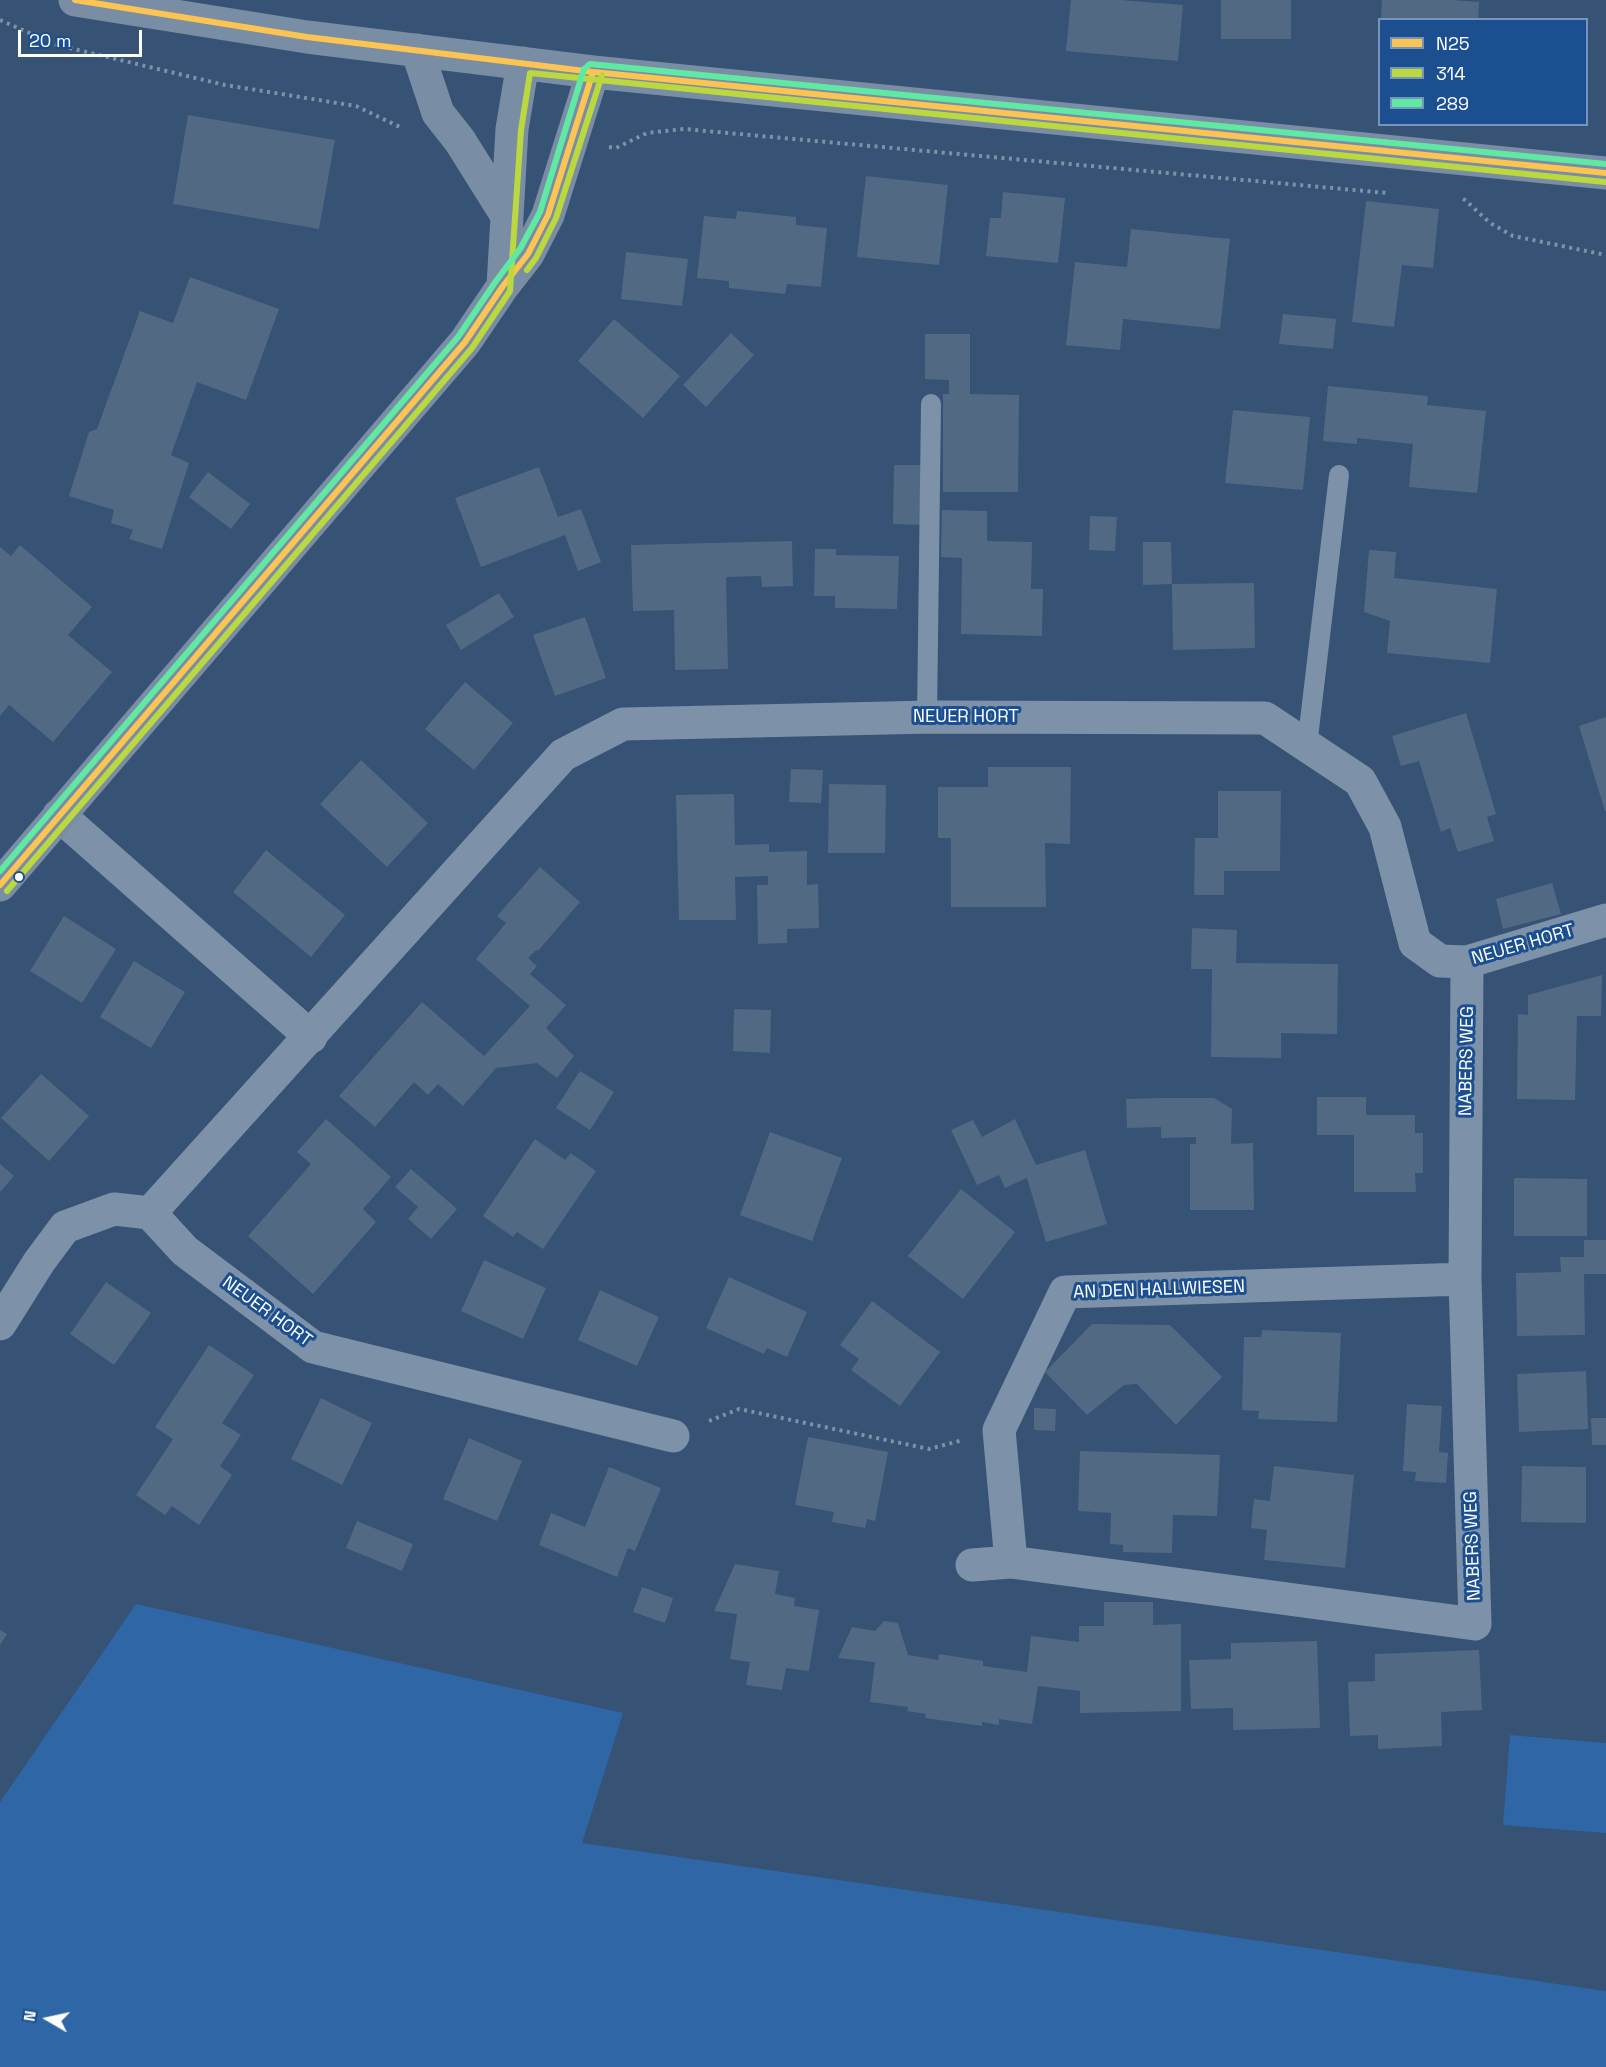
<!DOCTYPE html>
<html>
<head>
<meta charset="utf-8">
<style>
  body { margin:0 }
  #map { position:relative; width:1606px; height:2067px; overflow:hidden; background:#365274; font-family:"Space Grotesk",sans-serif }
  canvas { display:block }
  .legend { position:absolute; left:1378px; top:18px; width:210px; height:108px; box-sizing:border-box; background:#1b4f8f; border:2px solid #7695bc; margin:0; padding:8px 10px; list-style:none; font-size:18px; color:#fff }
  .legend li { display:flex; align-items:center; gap:12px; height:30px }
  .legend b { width:30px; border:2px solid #7695bc }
  .north { position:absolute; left:18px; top:1989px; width:60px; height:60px; -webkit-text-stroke:4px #1b4f8f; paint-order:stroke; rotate:279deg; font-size:16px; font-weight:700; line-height:24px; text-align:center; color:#fff }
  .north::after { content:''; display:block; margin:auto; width:21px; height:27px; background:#fff; clip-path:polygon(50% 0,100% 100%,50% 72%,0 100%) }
  .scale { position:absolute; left:18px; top:30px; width:124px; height:27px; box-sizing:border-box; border:3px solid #fff; border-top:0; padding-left:8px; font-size:18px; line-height:21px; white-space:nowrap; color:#fff; -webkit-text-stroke:4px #1b4f8f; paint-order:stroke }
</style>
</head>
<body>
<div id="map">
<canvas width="1606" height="2067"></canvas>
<ul class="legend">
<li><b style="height:8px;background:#fcc553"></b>N25</li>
<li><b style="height:8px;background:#bbd93f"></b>314</li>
<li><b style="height:8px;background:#60e9a3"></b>289</li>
</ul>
<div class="north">N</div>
<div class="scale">20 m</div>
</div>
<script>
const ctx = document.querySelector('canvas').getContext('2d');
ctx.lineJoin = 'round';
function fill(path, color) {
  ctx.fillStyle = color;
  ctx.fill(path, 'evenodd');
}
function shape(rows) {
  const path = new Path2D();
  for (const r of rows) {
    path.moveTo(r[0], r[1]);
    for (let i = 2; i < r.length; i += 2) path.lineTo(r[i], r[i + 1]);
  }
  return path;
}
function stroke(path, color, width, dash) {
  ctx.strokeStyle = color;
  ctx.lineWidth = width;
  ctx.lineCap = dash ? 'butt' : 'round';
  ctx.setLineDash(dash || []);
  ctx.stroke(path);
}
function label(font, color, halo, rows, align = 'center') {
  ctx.font = font + ' "Space Grotesk",sans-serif';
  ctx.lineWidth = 6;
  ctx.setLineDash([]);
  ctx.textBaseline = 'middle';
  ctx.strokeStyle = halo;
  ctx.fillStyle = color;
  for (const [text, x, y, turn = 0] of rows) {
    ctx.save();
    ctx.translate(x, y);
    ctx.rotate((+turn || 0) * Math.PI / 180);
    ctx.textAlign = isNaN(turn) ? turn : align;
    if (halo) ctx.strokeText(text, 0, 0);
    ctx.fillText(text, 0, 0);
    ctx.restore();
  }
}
const green = shape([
  [136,1604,623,1713,582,1843,1606,1991,1606,2067,0,2067,0,1802],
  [1510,1735,1606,1743,1606,1833,1503,1825]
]);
const building = shape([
  [1071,0,1120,0,1183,5,1178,61,1066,51],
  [1221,0,1291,0,1291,39,1221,39],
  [1382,0,1452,0,1479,2,1478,20,1381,20],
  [188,115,335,140,319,229,173,204],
  [866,176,948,185,939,265,857,257],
  [1003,192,1065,198,1058,263,986,256,990,218,1001,218],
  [1366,201,1439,209,1433,268,1402,265,1394,327,1352,322],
  [737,211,796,217,796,225,827,228,821,287,787,284,785,294,729,288,729,281,697,278,704,216,736,219],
  [1131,229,1230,239,1220,329,1123,319,1120,350,1066,345,1075,262,1127,267],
  [626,252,688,259,682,306,621,299],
  [190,277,279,309,246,400,197,382,171,455,189,463,162,549,129,539,133,530,111,523,114,510,69,496,89,432,97,429,140,311,173,323],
  [1283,314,1336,319,1333,349,1279,344],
  [614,319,680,376,643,418,578,361],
  [731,333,754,355,706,407,683,385],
  [925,334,970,334,970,394,1019,395,1018,492,943,492,943,394,949,394,949,380,925,379],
  [1328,386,1428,396,1427,405,1486,411,1477,493,1409,487,1413,444,1357,438,1357,444,1323,441],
  [1233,410,1310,417,1303,490,1225,483],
  [894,465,922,465,921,525,893,524],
  [539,467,558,517,581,509,601,562,578,571,565,535,481,567,455,498],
  [208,472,250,504,231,529,189,497],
  [942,510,987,511,987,541,1032,542,1031,589,1043,589,1042,636,961,634,962,558,941,557],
  [1090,516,1117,517,1115,551,1089,550],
  [792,541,793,586,762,587,761,576,726,577,728,669,675,670,674,610,633,611,631,545],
  [1143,542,1171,542,1172,584,1143,585],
  [20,545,92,607,68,635,112,672,53,742,9,705,0,716,0,547,11,556],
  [815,549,836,549,836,555,899,556,897,609,835,608,835,596,814,596],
  [1369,550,1396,552,1394,578,1497,589,1490,663,1387,653,1390,621,1364,612],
  [1254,583,1255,648,1173,650,1172,584],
  [499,593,514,617,461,650,446,625],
  [585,617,606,678,555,696,533,635],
  [465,682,513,723,474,770,425,729],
  [1466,713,1496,814,1487,817,1494,841,1458,852,1450,828,1441,832,1419,761,1401,766,1392,736],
  [1606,717,1606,811,1605,811,1579,726],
  [361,760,428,823,387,867,320,804],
  [988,767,1071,767,1070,844,1045,843,1046,907,951,907,951,838,938,838,938,787,988,787],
  [791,769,823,770,821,803,789,802],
  [829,784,886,785,885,853,828,853],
  [1218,791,1281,791,1280,871,1224,871,1224,895,1194,895,1195,838,1218,838],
  [734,794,735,845,769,844,769,852,807,851,807,885,818,884,819,928,787,929,787,943,758,944,757,885,768,885,768,876,735,877,736,920,679,920,676,795],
  [266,850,345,915,311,957,233,892],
  [540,867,580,902,538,951,536,950,528,958,537,966,530,974,566,1005,546,1028,574,1056,557,1078,537,1063,496,1068,463,1106,438,1084,428,1095,414,1082,375,1127,339,1096,422,1002,484,1056,530,1006,476,959,506,923,497,916],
  [1552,883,1561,914,1503,929,1496,899],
  [64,916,116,949,82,1003,30,971],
  [1192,928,1237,930,1236,963,1338,964,1337,1034,1281,1033,1281,1058,1211,1057,1212,969,1191,969],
  [134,961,185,992,151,1048,100,1017],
  [1602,975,1601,1016,1577,1016,1575,1100,1517,1099,1518,1014,1528,1015,1528,995],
  [734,1009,771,1010,770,1053,733,1051],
  [580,1071,614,1092,590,1130,556,1108],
  [41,1074,89,1116,49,1161,1,1118],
  [1317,1097,1366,1097,1366,1115,1415,1115,1415,1133,1423,1133,1423,1173,1415,1173,1416,1192,1354,1192,1354,1135,1317,1135],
  [1161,1098,1214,1098,1232,1109,1231,1144,1253,1143,1254,1210,1190,1210,1190,1144,1196,1144,1196,1137,1161,1138,1161,1127,1127,1128,1126,1099],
  [326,1119,391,1177,363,1209,376,1222,313,1294,248,1236,311,1164,297,1152],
  [1015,1119,1036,1165,1085,1150,1107,1224,1046,1242,1027,1178,1005,1188,999,1175,977,1185,951,1130,973,1120,982,1137],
  [770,1132,842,1158,812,1241,740,1215],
  [535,1139,565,1160,571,1153,596,1171,543,1249,517,1232,513,1237,483,1216],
  [0,1164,14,1176,0,1192],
  [411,1169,457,1209,431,1239,408,1219,418,1207,395,1187],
  [1514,1178,1587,1179,1587,1236,1514,1236],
  [961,1189,1015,1232,963,1299,908,1256],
  [1584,1240,1606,1240,1606,1274,1584,1274,1585,1335,1517,1336,1516,1273,1561,1272,1560,1257,1584,1257],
  [484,1260,546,1288,523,1339,461,1311],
  [729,1277,807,1312,787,1357,767,1348,764,1354,706,1328],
  [106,1282,151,1313,114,1365,70,1334],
  [600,1290,659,1317,637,1366,578,1340],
  [872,1301,940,1352,900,1406,851,1370,859,1359,840,1345],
  [1092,1324,1170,1325,1222,1377,1176,1425,1137,1384,1124,1385,1087,1415,1045,1372],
  [1262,1330,1341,1333,1337,1422,1258,1419,1259,1411,1242,1410,1244,1337,1261,1337],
  [209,1345,254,1375,222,1423,241,1435,220,1466,232,1475,199,1525,172,1506,165,1515,136,1495,173,1439,155,1427],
  [1586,1371,1588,1429,1519,1432,1517,1374],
  [321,1398,372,1423,342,1485,291,1459],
  [1407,1404,1442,1406,1439,1452,1448,1453,1446,1483,1415,1481,1416,1472,1403,1471],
  [1034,1408,1056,1409,1055,1431,1034,1430],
  [1591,1418,1606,1418,1606,1445,1592,1445],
  [808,1437,888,1452,875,1521,867,1519,865,1528,832,1522,834,1512,795,1505],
  [469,1438,522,1461,497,1521,443,1499],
  [1080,1451,1220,1455,1217,1516,1173,1515,1172,1553,1123,1552,1123,1545,1110,1544,1111,1513,1078,1511],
  [1274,1466,1354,1475,1345,1568,1264,1560,1267,1530,1251,1528,1254,1499,1270,1501],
  [1522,1466,1586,1467,1586,1523,1521,1522],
  [609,1467,661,1488,635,1551,628,1548,617,1577,539,1545,551,1513,585,1527],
  [357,1521,413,1544,402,1571,346,1548],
  [735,1564,779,1571,775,1594,795,1598,794,1606,819,1610,809,1671,786,1668,782,1690,746,1685,750,1662,730,1659,737,1614,714,1611],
  [642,1587,673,1598,665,1623,633,1612],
  [1104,1602,1153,1602,1153,1625,1181,1624,1181,1711,1080,1713,1080,1691,1038,1686,1032,1724,999,1719,999,1725,982,1722,982,1726,925,1718,926,1714,907,1711,908,1707,870,1702,875,1662,838,1658,852,1627,875,1631,884,1621,898,1623,908,1655,938,1660,939,1654,983,1661,983,1666,1027,1672,1031,1636,1079,1642,1079,1626,1104,1626],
  [0,1630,7,1634,0,1645],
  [1317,1641,1320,1728,1233,1730,1233,1708,1191,1709,1189,1660,1231,1659,1231,1643],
  [1479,1650,1482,1710,1441,1712,1442,1746,1378,1749,1378,1735,1350,1736,1348,1682,1375,1681,1375,1654]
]);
const path = shape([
  [0,20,57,45,225,85,356,106,402,128],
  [609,147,616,148,647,133,684,129,1387,193],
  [1463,199,1465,200,1490,223,1513,236,1606,255],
  [709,1421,739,1409,929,1449,963,1440]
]);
const lane = shape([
  [927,717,931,404],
  [1307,746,1339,475]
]);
const street = shape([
  [59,815,311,1037],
  [0,1324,39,1262,65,1227,114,1209,150,1213],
  [673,1436,313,1347,185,1251,150,1213,563,755,623,724,931,717,1265,718,1360,781,1385,827,1415,943,1440,961,1467,962,1606,920],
  [1011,1562,999,1430,1065,1292,1465,1279],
  [972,1565,1011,1562,1475,1624,1465,1279,1467,962]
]);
const secondary = shape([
  [75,0,307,37,593,72,1606,173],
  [417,50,438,113,460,141,507,216],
  [503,286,512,129,523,63],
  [0,885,465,342,503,286,528,254,548,215,593,72]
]);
const bus1 = shape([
  [75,0,307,37,593,72,1606,173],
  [0,885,465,342,503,286,528,254,548,215,593,72]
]);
const bus2 = shape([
  [527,270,536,258,556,218,602,75],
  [7,891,472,348,510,291,521,130,530,73,1605,182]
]);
const bus3 = shape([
  [0,871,458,337,496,281,520,249,540,212,584,69,590,64,1606,164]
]);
const markers = [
  [19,877,5,"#fff"]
];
const streetNames = [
  ["NEUER HORT",966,717],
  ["NEUER HORT",1523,945,-16],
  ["NABERS WEG",1467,1061,-89],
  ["AN DEN HALLWIESEN",1159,1290,-2],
  ["NEUER HORT",267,1312,36],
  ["NABERS WEG",1473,1546,-92]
];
fill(green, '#2f66a5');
fill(building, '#526984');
stroke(path, '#7d92a8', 4, [3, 4.5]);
stroke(lane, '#7d92a8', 20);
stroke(street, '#7d92a8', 33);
stroke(secondary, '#798da4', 33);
stroke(bus1, '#fcc553', 6);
stroke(bus2, '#bbd93f', 6);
stroke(bus3, '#60e9a3', 6);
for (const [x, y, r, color] of markers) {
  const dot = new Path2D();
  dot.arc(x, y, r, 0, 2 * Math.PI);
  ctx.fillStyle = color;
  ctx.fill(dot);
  stroke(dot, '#1b4f8f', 2);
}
label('18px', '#fff', '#1b4f8f', streetNames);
</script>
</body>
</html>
